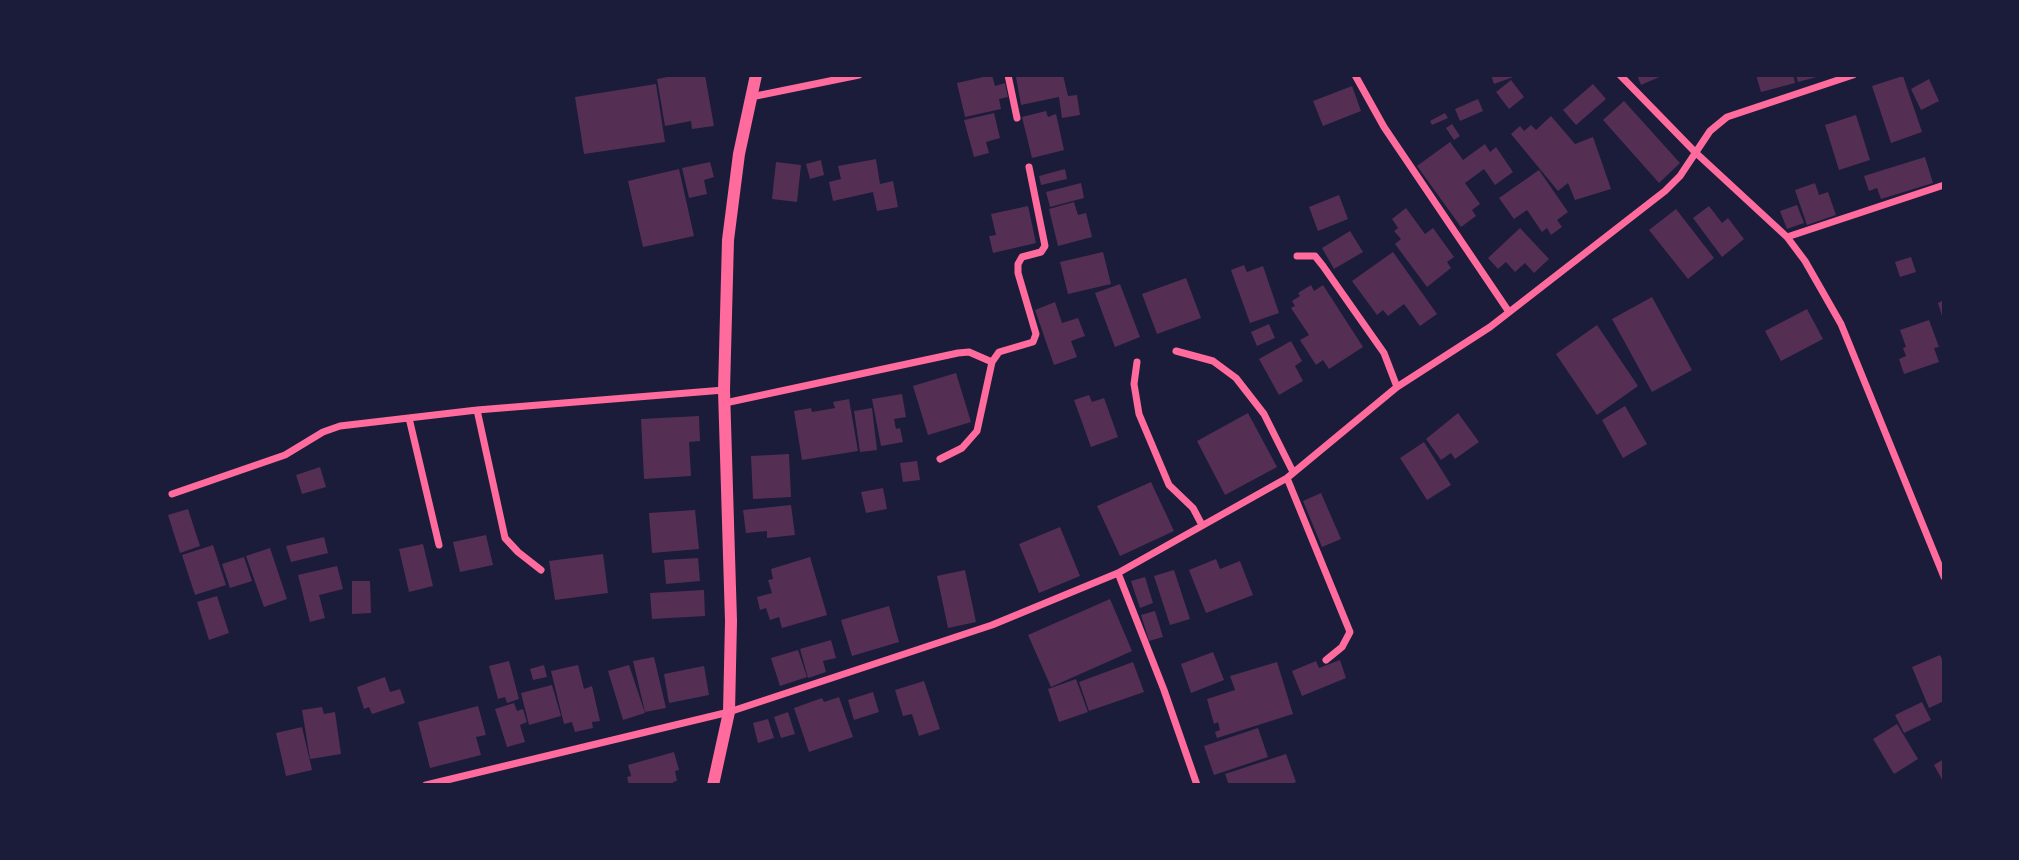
<!DOCTYPE html>
<html>
<head>
<meta charset="utf-8">
<style>
  body { margin:0 }
  #map { position:relative; width:2019px; height:860px; overflow:hidden; background:#1b1b3a; font-family:"Fira Sans Condensed",sans-serif }
  canvas { display:block }
  .frame { position:absolute; inset:0; border:77px solid #1b1b3a; pointer-events:none }
</style>
</head>
<body>
<div id="map">
<canvas width="2019" height="860"></canvas>
<div class="frame"></div>
</div>
<script>
const ctx = document.querySelector('canvas').getContext('2d');
ctx.lineJoin = 'round';
function fill(path, color) {
  ctx.fillStyle = color;
  ctx.fill(path, 'evenodd');
}
function shape(rows) {
  const path = new Path2D();
  for (const r of rows) {
    path.moveTo(r[0], r[1]);
    for (let i = 2; i < r.length; i += 2) path.lineTo(r[i], r[i + 1]);
  }
  return path;
}
function stroke(path, color, width, dash) {
  ctx.strokeStyle = color;
  ctx.lineWidth = width;
  ctx.lineCap = dash ? 'butt' : 'round';
  ctx.setLineDash(dash || []);
  ctx.stroke(path);
}
const building = shape([
  [678,75,705,75,714,126,692,129,691,121,665,126,657,79],
  [992,75,995,86,1005,83,1008,97,999,99,1001,109,965,117,957,83],
  [1026,75,1063,75,1068,96,1077,95,1080,115,1062,118,1059,97,1021,105,1016,77],
  [1491,75,1516,75,1516,76,1494,84],
  [1637,75,1664,75,1641,85],
  [1756,75,1793,75,1795,83,1761,92],
  [1796,75,1819,75,1820,76,1798,82],
  [1903,76,1922,132,1891,143,1872,86],
  [1929,79,1939,101,1921,110,1911,89],
  [1511,80,1524,97,1509,109,1496,92],
  [656,84,665,142,584,154,575,97],
  [1593,84,1606,99,1576,125,1563,110],
  [1352,86,1361,111,1323,126,1313,101],
  [1478,99,1483,111,1460,121,1455,109],
  [1624,101,1680,163,1659,183,1603,120],
  [1046,111,1048,117,1056,114,1064,150,1032,158,1022,117],
  [994,113,1000,138,986,142,989,153,974,157,964,120],
  [1445,113,1448,118,1432,125,1430,121],
  [1856,115,1870,160,1839,170,1825,125],
  [1551,116,1575,144,1593,137,1611,189,1575,200,1568,183,1558,191,1511,134,1520,126,1524,131,1531,125,1536,130],
  [1452,124,1460,136,1454,140,1446,128],
  [1450,142,1463,160,1485,144,1490,152,1496,147,1513,172,1495,185,1484,169,1465,183,1480,204,1472,210,1476,216,1461,227,1417,166],
  [1925,157,1933,183,1881,199,1877,188,1869,191,1864,176],
  [876,159,880,184,893,181,898,207,877,211,873,192,833,201,829,182,841,179,838,166],
  [821,160,824,175,810,179,806,164],
  [710,162,714,177,704,180,707,194,689,198,682,168],
  [776,162,801,165,797,202,772,199],
  [679,169,694,236,643,247,628,181],
  [1065,169,1067,179,1041,185,1039,176],
  [1539,170,1568,212,1557,220,1562,227,1551,235,1547,228,1542,232,1527,210,1514,219,1499,198],
  [1081,183,1084,198,1050,207,1046,192],
  [1815,183,1819,195,1828,192,1836,215,1807,225,1795,190],
  [1339,195,1348,219,1318,231,1309,207],
  [1074,202,1078,215,1086,213,1092,237,1058,246,1049,209],
  [1797,205,1804,223,1787,229,1780,211],
  [1028,206,1036,243,993,253,989,236,996,235,991,214],
  [1709,206,1722,223,1728,218,1744,239,1722,257,1693,218],
  [1406,208,1425,234,1433,228,1454,257,1447,262,1451,268,1427,287,1395,244,1401,239,1394,231,1398,228,1392,219],
  [1676,209,1714,258,1688,279,1649,230],
  [1520,228,1549,259,1534,273,1525,263,1515,272,1506,262,1498,269,1488,258],
  [1350,231,1363,252,1334,269,1322,248],
  [1103,252,1111,284,1068,294,1060,262],
  [1393,252,1437,314,1420,326,1404,304,1388,316,1383,310,1377,315,1352,281],
  [1911,257,1916,272,1900,277,1895,262],
  [1244,265,1247,272,1263,266,1279,313,1250,323,1231,270],
  [1186,278,1201,318,1157,334,1142,294],
  [1120,284,1140,337,1115,347,1095,293],
  [1311,285,1314,291,1323,285,1363,347,1329,369,1323,360,1316,365,1300,340,1309,335,1291,308,1295,306,1292,301,1300,296,1298,293],
  [1652,297,1692,370,1652,392,1612,319],
  [1944,300,1944,319,1943,319,1938,303],
  [1055,302,1062,323,1078,318,1085,336,1071,341,1077,357,1054,365,1035,310],
  [1807,309,1823,339,1781,361,1765,331],
  [1929,320,1939,347,1934,348,1939,362,1904,374,1899,359,1906,356,1903,348,1906,347,1900,330],
  [1269,324,1275,338,1257,346,1251,332],
  [1597,325,1638,386,1597,415,1556,354],
  [1291,341,1302,361,1295,366,1303,381,1279,395,1259,359],
  [956,373,971,422,928,435,913,386],
  [902,394,906,417,894,419,896,429,900,428,903,442,881,446,872,399],
  [1089,395,1092,402,1104,398,1118,437,1091,447,1074,400],
  [849,399,858,451,802,460,794,411,811,408,812,412,835,408,833,402],
  [1625,406,1647,444,1623,458,1602,420],
  [872,408,877,450,860,452,854,411],
  [1248,413,1277,467,1225,495,1197,441],
  [1458,413,1479,442,1455,459,1451,453,1441,460,1426,439],
  [699,416,700,441,689,442,691,476,644,479,641,419],
  [1424,442,1451,485,1427,500,1400,458],
  [789,454,791,497,753,499,751,456],
  [917,461,920,480,903,482,900,463],
  [320,467,326,487,302,494,296,475],
  [1151,482,1174,531,1120,556,1097,506],
  [883,488,887,509,866,513,861,492],
  [1321,493,1341,539,1322,547,1303,501],
  [791,505,795,535,767,538,767,531,746,533,743,510],
  [188,509,200,546,180,553,168,515],
  [695,510,699,549,652,553,649,513],
  [1060,527,1080,576,1039,593,1019,544],
  [486,535,493,565,460,572,453,542],
  [324,537,328,553,291,562,286,546],
  [423,544,433,586,409,592,399,549],
  [213,545,226,585,195,595,182,555],
  [270,548,287,599,264,607,246,556],
  [603,554,608,593,555,600,549,561],
  [244,557,252,581,230,588,222,564],
  [810,557,827,615,782,628,779,617,770,620,766,608,760,610,757,597,772,593,768,580,773,579,771,569],
  [698,558,700,581,666,584,664,560],
  [1216,559,1220,569,1240,561,1253,595,1206,613,1189,570],
  [337,566,343,589,319,595,325,618,310,622,298,575],
  [965,570,976,622,948,628,937,576],
  [1174,570,1190,619,1170,625,1154,576],
  [1145,577,1153,603,1140,608,1131,581],
  [352,581,370,581,371,613,352,614],
  [704,590,705,616,652,619,650,593],
  [217,596,229,633,209,640,197,602],
  [1110,599,1132,651,1051,687,1028,635],
  [889,606,899,642,852,656,841,620],
  [1155,611,1163,637,1149,641,1141,615],
  [831,640,836,658,823,661,826,672,808,678,800,649],
  [798,650,807,677,780,686,771,658],
  [1213,652,1224,680,1191,693,1181,664],
  [1940,655,1944,663,1944,701,1929,708,1912,667],
  [654,657,666,708,645,712,633,661],
  [1340,660,1346,678,1302,696,1292,671,1316,661,1319,668],
  [509,661,519,699,507,703,505,697,498,699,489,666],
  [1133,662,1144,692,1089,711,1079,682],
  [1277,662,1293,714,1217,738,1215,732,1220,730,1218,722,1214,724,1207,699,1235,690,1230,676],
  [544,665,547,677,533,680,530,669],
  [578,665,584,689,592,686,600,721,592,722,593,728,575,732,572,722,564,724,551,671],
  [629,665,645,713,623,720,608,671],
  [704,666,709,695,669,703,664,674],
  [385,677,390,692,400,689,405,703,372,714,369,707,364,709,357,687],
  [1076,679,1088,712,1059,722,1048,689],
  [924,681,940,729,919,736,912,714,903,716,895,690],
  [552,685,561,716,529,725,521,693],
  [873,692,879,712,854,720,848,700],
  [839,697,853,737,809,752,794,708,822,698,824,702],
  [1922,702,1931,720,1904,733,1895,715],
  [514,703,517,711,523,709,527,722,520,725,525,742,507,747,495,709],
  [478,706,486,735,476,737,481,755,430,768,418,722],
  [322,707,324,714,335,712,341,754,310,759,302,710],
  [788,712,795,734,781,738,774,717],
  [768,719,774,738,758,743,753,723],
  [1897,724,1918,759,1894,774,1873,739],
  [302,727,312,770,286,776,276,733],
  [1258,728,1268,757,1214,775,1204,746],
  [674,752,679,770,675,771,677,781,673,782,674,785,629,785,627,777,631,776,628,765],
  [1286,754,1296,782,1289,785,1229,785,1225,774],
  [1944,759,1944,783,1934,765]
]);
const minor = shape([
  [1008,75,1017,118],
  [1355,75,1384,127,1509,312],
  [1620,75,1695,152,1787,237,1805,261,1841,324,1944,577],
  [751,97,859,75],
  [1787,237,1944,185],
  [1297,256,1315,256,1323,266,1384,353,1397,387],
  [1176,351,1213,361,1236,378,1264,414,1293,472],
  [1137,362,1134,384,1139,414,1169,485,1193,508,1202,525],
  [725,403,958,353,969,352,992,362,999,352,1033,342,1036,334,1018,273,1018,264,1022,257,1041,252,1045,246,1029,167],
  [477,410,505,538,518,552,541,570],
  [409,418,439,545],
  [940,459,962,448,977,431,992,362],
  [1287,478,1350,632,1342,647,1326,660],
  [172,494,285,455,323,432,340,426,477,410,724,390],
  [1118,573,1164,690,1197,785],
  [426,785,729,712,992,625,1118,573,1287,478,1397,387,1490,327,1665,191,1680,176,1710,131,1727,117,1853,75]
]);
const tertiary = shape([
  [713,785,729,712,731,621,724,390,728,240,739,154,756,75]
]);
fill(building, '#542f53');
stroke(minor, '#ff6b9d', 7);
stroke(tertiary, '#ff6b9d', 12);
</script>
</body>
</html>
